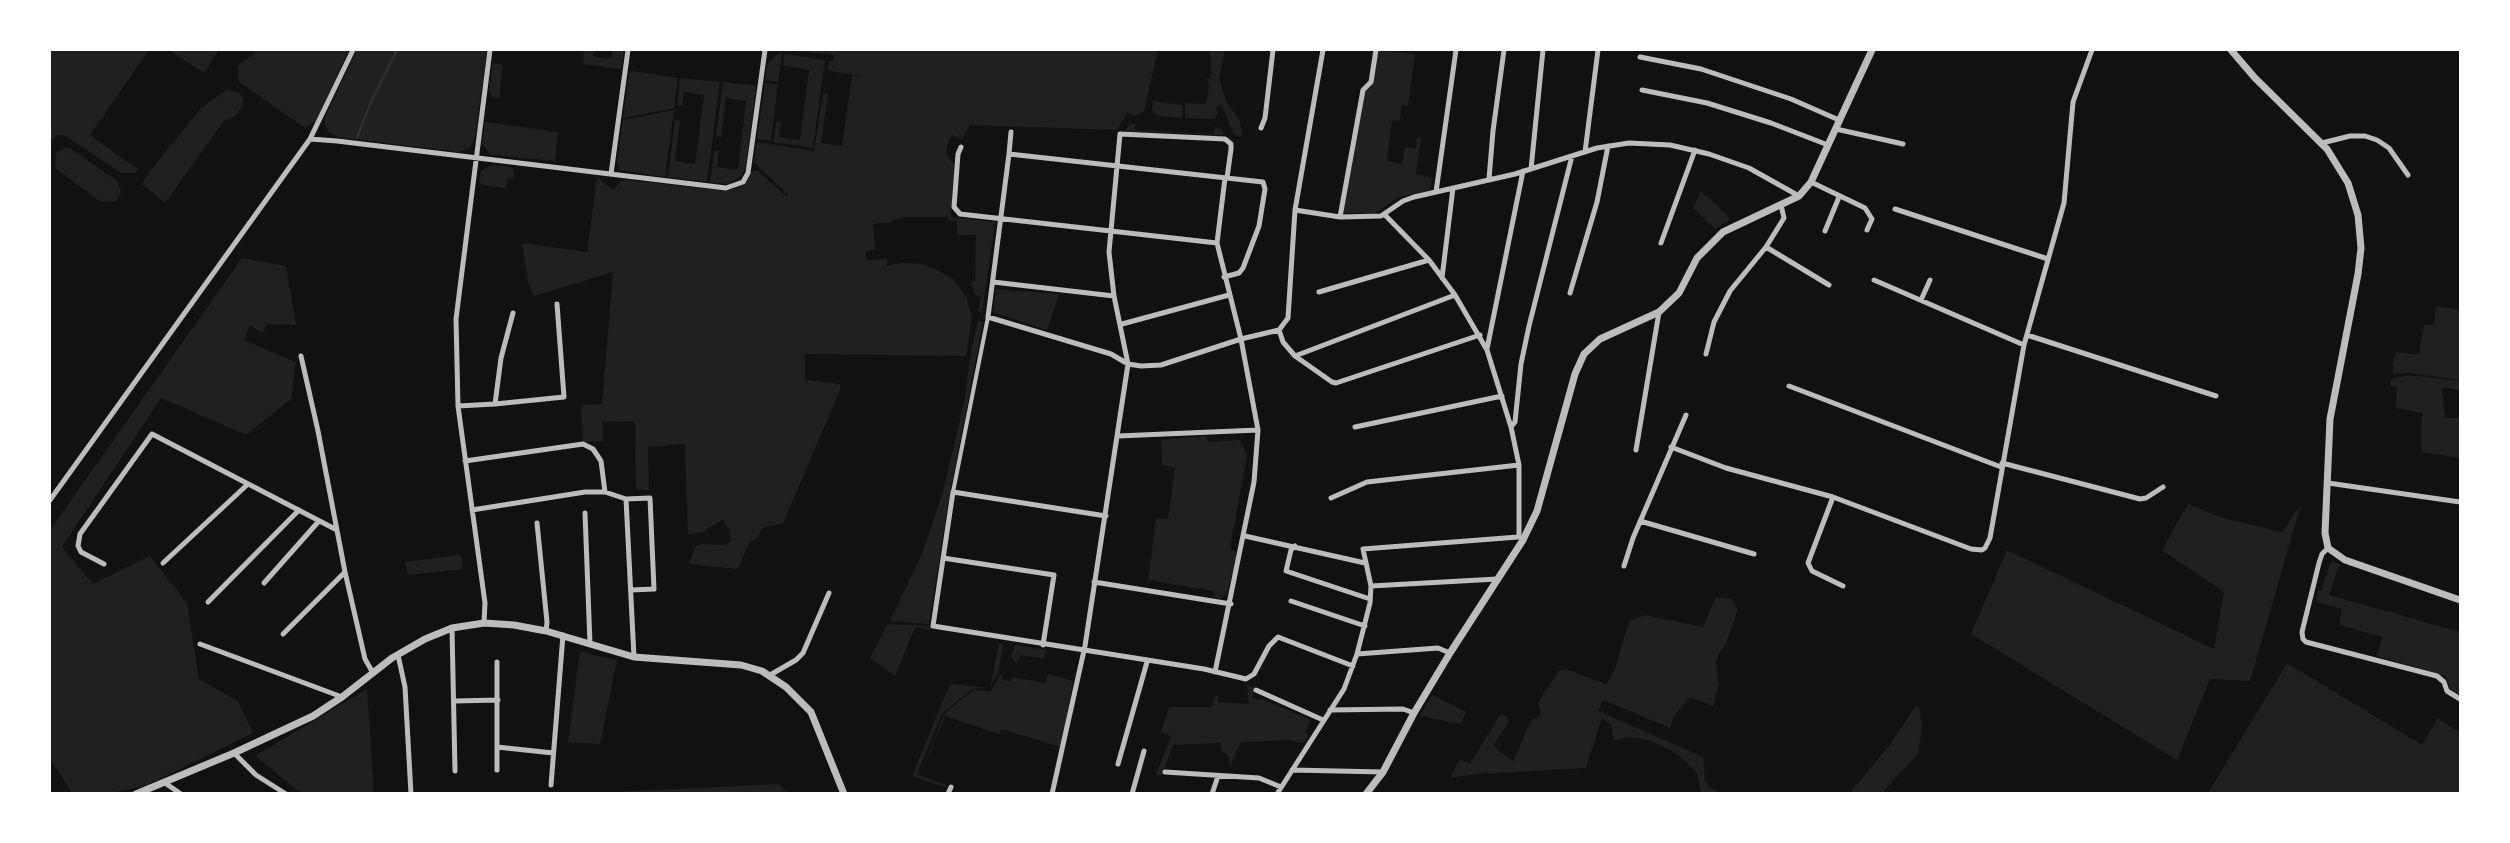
<!DOCTYPE html>
<html>
<head>
<meta charset="utf-8">
<style>
  body { margin:0 }
  #map { position:relative; width:2510px; height:843px; overflow:hidden; background:#111; font-family:"Source Sans 3",sans-serif }
  canvas { display:block }
  .frame { position:absolute; inset:0; border:51px solid #fff; pointer-events:none }
</style>
</head>
<body>
<div id="map">
<canvas width="2510" height="843"></canvas>
<div class="frame"></div>
</div>
<script>
const ctx = document.querySelector('canvas').getContext('2d');
ctx.lineJoin = 'round';
function fill(path, color) {
  ctx.fillStyle = color;
  ctx.fill(path, 'evenodd');
}
function shape(rows) {
  const path = new Path2D();
  for (const r of rows) {
    path.moveTo(r[0], r[1]);
    for (let i = 2; i < r.length; i += 2) path.lineTo(r[i], r[i + 1]);
  }
  return path;
}
function stroke(path, color, width, dash) {
  ctx.strokeStyle = color;
  ctx.lineWidth = width;
  ctx.lineCap = dash ? 'butt' : 'round';
  ctx.setLineDash(dash || []);
  ctx.stroke(path);
}
const green = shape([
  [50,50,149,50,90,135,126,161,139,169,135,173,121,173,64,135,56,135,50,143],
  [169,50,219,50,204,73],
  [253,50,349,50,316,121,305,128,239,82,238,65,253,55,255,52],
  [357,50,487,50,475,137,470,148,459,152,338,137,329,132,325,125,325,117],
  [584,50,593,50,593,56,611,59,613,50,624,50,621,69,583,64],
  [793,50,1158,50,1144,112,1135,116,1128,112,1117,130,970,125,962,140,952,135,947,146,946,154,954,164,951,217,995,222,982,314,976,308,979,309,981,296,975,295,971,281,975,281,976,235,957,235,957,221,949,220,949,217,904,217,894,220,893,222,873,224,875,250,866,251,866,260,887,259,887,266,901,263,921,264,938,270,954,280,966,297,972,315,966,356,805,354,805,380,840,384,840,390,783,523,763,528,755,541,750,541,738,569,696,565,689,563,696,546,703,544,725,545,731,541,729,529,723,519,703,532,688,535,685,444,648,447,649,490,636,489,635,421,602,422,603,441,583,442,581,405,602,404,613,272,534,296,528,281,522,243,587,252,597,177,613,190,620,181,628,180,727,191,740,187,745,183,752,171,758,171,786,196,789,196,754,162,757,142,814,151,823,93,828,94,821,143,842,146,852,76,860,76,830,71,828,69,829,61,833,61,834,55],
  [1210,50,1225,50,1219,78,1227,104,1240,120,1242,136,1234,135,1222,105,1216,107,1218,114,1214,119,1185,118,1185,103,1205,104,1207,99,1209,87,1207,78,1211,79],
  [1377,51,1415,54,1408,106,1402,105,1400,121,1392,120,1387,161,1402,164,1405,147,1416,148,1417,137,1421,137,1416,174,1432,178,1430,190,1397,198,1376,213,1343,213,1365,91,1372,85],
  [782,54,778,82,765,80,768,62,776,55],
  [784,54,825,60,813,148,773,142,776,122,781,122,779,137,800,140,809,70,783,65],
  [493,63,503,65,499,99,493,97,489,92],
  [633,71,678,78,674,108,623,118,629,73],
  [680,78,720,82,707,182,668,177,675,120,680,121,675,161,695,164,704,95,684,92,682,106,677,105],
  [723,82,753,85,756,88,745,170,739,178,728,184,710,182,714,151,719,151,717,167,738,170,746,101,726,98,721,137,716,136],
  [765,83,778,84,771,141,757,139],
  [228,89,239,93,243,98,243,106,236,115,223,122,165,203,142,184,151,170,201,108],
  [1153,101,1183,105,1182,118,1157,116,1152,109],
  [674,110,665,177,620,170,617,163,623,120],
  [485,122,558,132,555,161,491,155,482,144],
  [1130,124,1135,124,1135,130,1214,134,1215,127,1222,130,1225,135,1125,131],
  [65,148,70,148,117,181,121,192,116,201,101,202,55,168,56,153],
  [491,165,513,167,515,179,508,178,506,188,482,185,479,181,481,171],
  [1700,191,1710,199,1730,219,1715,229,1693,208],
  [242,258,286,266,296,325,268,324,262,333,250,325,244,340,296,362,291,399,246,435,161,398,62,547,93,584,150,556,187,603,199,679,238,701,253,733,145,786,111,793,72,793,50,759,50,530],
  [996,289,1059,294,1047,330,993,312],
  [2436,306,2460,310,2460,380,2409,373,2393,374,2393,364,2396,352,2419,355,2424,325,2434,325],
  [978,320,983,323,948,503,929,624,890,621,922,554,943,492,965,398,970,356],
  [2408,375,2460,381,2460,390,2442,388,2445,418,2460,418,2460,458,2421,452,2422,413,2396,408,2397,386,2391,386,2390,379],
  [1206,436,1209,442,1240,440,1247,455,1230,549,1237,552,1227,594,1221,598,1215,598,1214,591,1148,580,1156,518,1168,519,1175,468,1162,465,1161,440],
  [2188,504,2223,518,2282,532,2301,504,2250,681,2210,679,2177,760,1971,634,2007,550,2214,649,2224,592,2162,550],
  [461,555,463,569,408,575,405,562],
  [2331,561,2340,564,2329,595,2460,632,2460,695,2450,689,2446,676,2377,656,2382,637,2339,625,2342,609,2316,602,2318,590,2321,591],
  [1716,597,1732,599,1738,610,1725,646,1719,653,1716,662,1719,685,1713,706,1690,697,1673,717,1670,728,1603,700,1598,711,1703,757,1705,781,1709,787,1722,793,1701,793,1697,773,1676,753,1648,740,1628,737,1614,741,1611,725,1602,718,1586,768,1477,774,1450,778,1459,760,1470,763,1500,715,1506,716,1509,721,1493,746,1513,761,1531,721,1541,715,1538,702,1559,671,1566,669,1606,684,1615,669,1629,621,1645,615,1703,627],
  [888,624,929,626,931,630,915,627,895,676,870,658],
  [999,642,1003,647,998,673,990,688,972,689,942,714,919,769,919,775,946,785,947,788,912,776,950,684,990,688],
  [1015,645,1046,650,1044,659,1020,655,1018,662,1014,661,1011,655],
  [580,652,617,660,600,744,568,742],
  [2287,663,2422,745,2438,718,2460,733,2460,793,2208,793],
  [1048,674,1073,681,1061,747,1001,729,999,734,945,716,922,772,944,714,961,700,974,690,991,691,1000,675,1002,675,1002,680,1011,681,1012,677,1045,683],
  [1247,685,1255,688,1252,698,1259,700,1260,698,1311,720,1305,732,1309,735,1303,743,1288,740,1241,742,1232,761,1231,770,1229,757,1222,751,1221,743,1173,745,1162,775,1156,775,1171,736,1161,732,1169,707,1212,707,1215,695,1218,696,1218,702,1249,704],
  [367,689,374,793,301,793,255,756],
  [1432,695,1466,712,1461,724,1420,716],
  [1919,706,1922,726,1918,754,1882,793,1850,793,1891,743,1915,707],
  [778,784,788,793,592,793,700,788]
]);
const stream = shape([
  [357,138,370,104,397,50]
]);
const pedestrian = shape([
  [953,492,988,317]
]);
const minor = shape([
  [1323,50,1295,210,1288,318,1279,330,1283,342,1295,356,1332,382,1336,383,1480,335],
  [1640,57,1701,69,1791,99,1839,120],
  [1642,90,1707,103,1771,123,1828,145],
  [1261,128,1265,118,1273,50],
  [1836,129,1903,144],
  [310,139,337,141,726,188,743,182,748,173,765,50],
  [2322,143,2350,136,2365,136,2377,140,2389,148,2408,175],
  [961,147,958,154,954,207,960,214,1217,243],
  [1585,152,1598,50],
  [1009,154,1011,132],
  [1531,169,1543,50],
  [611,174,628,50],
  [1489,179,1493,131,1504,50],
  [1811,182,1865,208,1872,219,1867,230],
  [1436,192,1456,50],
  [1895,209,2048,259],
  [1295,210,1340,217,1381,216,1403,201,1414,197,1515,174,1597,148,1629,143,1670,145,1709,154,1749,168,1799,196],
  [1385,215,1429,260,1455,295,1487,350,1511,427,1519,465,1519,537],
  [1340,217,1363,90,1371,82,1376,50],
  [1825,231,1839,197],
  [1661,243,1695,150],
  [1766,247,1829,285],
  [1224,277,1239,273,1243,268,1259,226,1265,189,1263,182,1009,154,988,317,1111,354,1128,364,1141,366,1161,365,1241,339,1279,330],
  [1442,278,1453,188],
  [1874,280,2024,345],
  [993,282,1114,296],
  [1319,292,1429,260],
  [1570,293,1597,202,1608,146],
  [1921,300,1930,280],
  [1122,324,1229,295],
  [2027,335,2216,396],
  [1487,349,1523,171],
  [1706,354,1714,322,1730,291,1766,247,1784,218,1781,205],
  [301,356,318,431,345,572,365,659,373,673],
  [1295,356,1455,295],
  [1789,386,2001,467],
  [495,404,564,397,557,304],
  [458,406,495,404,501,358,513,313],
  [1355,427,1502,396],
  [1511,427,1515,422,1521,364,1529,326,1572,156],
  [1118,436,1258,430],
  [1671,447,1726,468,1833,497,1971,549,1982,550,1985,548,1990,538,2024,345,2064,203,2073,102,2092,50],
  [1636,450,1659,312],
  [465,461,583,444,593,449,601,461,605,492],
  [2002,463,2140,499,2146,498,2163,487],
  [2328,483,2460,502],
  [1833,497,1808,563,1812,571,1843,586],
  [1331,498,1367,482,1519,465],
  [626,499,634,657],
  [50,500,310,139,353,50],
  [472,510,585,492,605,492,626,499,650,498,654,589,631,590],
  [585,513,590,644],
  [1106,516,953,492,933,626,1204,669,1246,679,1254,674,1269,646,1278,637,1353,666],
  [1640,521,1754,554],
  [537,523,547,622,546,631],
  [1245,536,1365,563],
  [1295,546,1291,550,1286,571,1370,599],
  [2328,548,2322,554,2319,563,2302,632,2303,639,2306,642,2437,676,2444,682,2447,691,2460,699],
  [943,558,1054,575,1043,645],
  [163,563,248,484],
  [104,564,81,552,78,546,80,534,152,434,335,529],
  [1624,566,1633,538,1686,415],
  [1094,582,1231,604],
  [264,583,319,521],
  [1371,586,1497,579],
  [1291,601,1365,626],
  [208,602,299,510],
  [484,623,485,603,458,406,456,319,490,50],
  [452,628,455,771],
  [283,634,345,572],
  [200,644,342,697],
  [1357,654,1438,648,1450,653],
  [398,655,405,687,411,794],
  [1215,672,1254,482,1258,430,1241,339,1217,243,1225,178],
  [770,675,796,660,803,653,829,593],
  [1256,690,1323,720],
  [455,701,498,700],
  [1330,710,1403,709,1414,713],
  [497,747,553,753],
  [234,753,256,775,286,794],
  [1118,764,1147,662],
  [497,770,497,662],
  [1292,770,1383,772],
  [1165,772,1259,778,1281,787],
  [165,783,181,794],
  [551,785,563,635],
  [948,794,951,787],
  [1052,794,1085,646,1128,364,1114,296,1109,252,1120,134,1225,139,1231,144,1231,149,1227,178],
  [1132,794,1144,751],
  [1212,794,1218,776],
  [1277,794,1344,689,1357,654,1370,603,1371,586,1363,549,1518,537]
]);
const tertiary = shape([
  [2231,50,2255,78,2327,149,2348,183,2358,215,2361,248,2358,274,2330,419,2325,533,2328,548,2345,560,2460,600],
  [136,794,234,753,313,716,342,697,392,658,425,639,452,628,484,623,514,625,546,631,634,657,741,665,762,671,786,687,811,712,844,794],
  [1366,794,1383,772,1414,713,1450,653,1523,540,1537,511,1575,374,1584,354,1600,339,1659,312,1679,293,1697,258,1723,232,1799,196,1811,182,1872,50]
]);
fill(green, '#202020');
stroke(stream, '#333', 2);
stroke(pedestrian, '#bcbcbc', 4);
stroke(minor, '#bcbcbc', 5);
stroke(tertiary, '#bcbcbc', 7);
</script>
</body>
</html>
